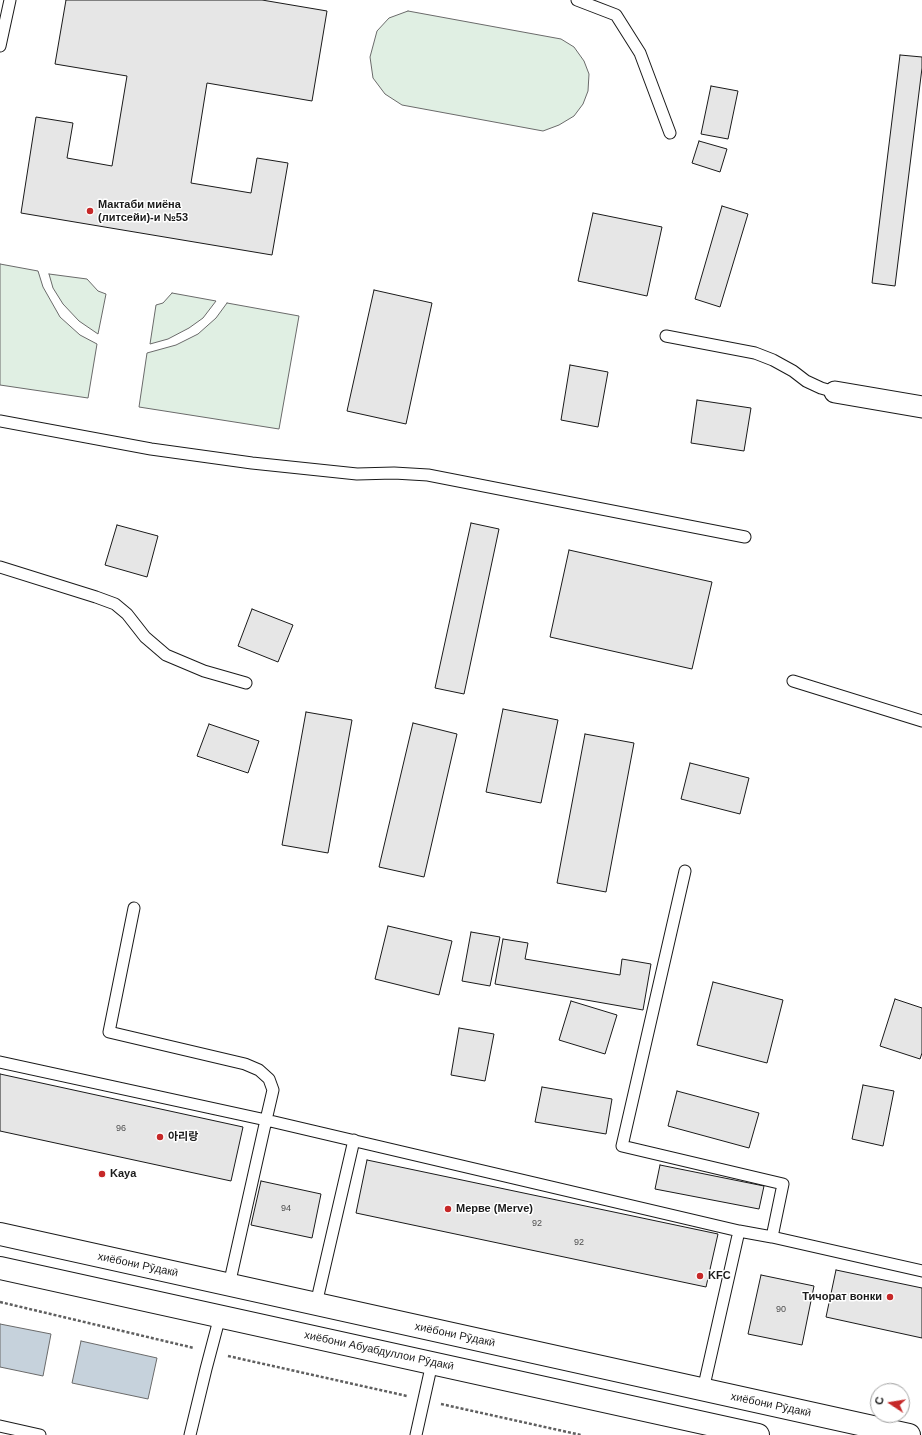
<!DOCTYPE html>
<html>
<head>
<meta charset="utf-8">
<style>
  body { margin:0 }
  #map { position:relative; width:922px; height:1435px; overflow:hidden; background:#fff; font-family:Arial,sans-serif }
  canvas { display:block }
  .north { position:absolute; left:870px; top:1383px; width:40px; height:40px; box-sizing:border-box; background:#fff; border:1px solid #a3a3a3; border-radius:50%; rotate:282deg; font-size:11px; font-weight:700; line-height:16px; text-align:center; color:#1a1a1a }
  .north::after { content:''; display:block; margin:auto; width:14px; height:18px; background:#c62828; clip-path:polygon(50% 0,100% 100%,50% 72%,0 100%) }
</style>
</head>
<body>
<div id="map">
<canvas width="922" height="1435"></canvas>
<div class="north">С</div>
</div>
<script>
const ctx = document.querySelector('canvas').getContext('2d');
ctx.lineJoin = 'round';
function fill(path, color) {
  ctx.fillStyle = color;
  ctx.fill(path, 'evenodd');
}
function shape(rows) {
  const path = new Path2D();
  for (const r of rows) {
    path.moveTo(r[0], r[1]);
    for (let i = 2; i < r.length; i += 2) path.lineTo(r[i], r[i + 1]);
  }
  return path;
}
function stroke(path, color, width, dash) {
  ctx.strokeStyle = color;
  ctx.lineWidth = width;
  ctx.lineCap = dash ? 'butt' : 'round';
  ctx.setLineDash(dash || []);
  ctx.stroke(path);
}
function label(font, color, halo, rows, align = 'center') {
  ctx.font = font + ' Arial,"Noto Sans KR",sans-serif';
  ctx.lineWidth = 3;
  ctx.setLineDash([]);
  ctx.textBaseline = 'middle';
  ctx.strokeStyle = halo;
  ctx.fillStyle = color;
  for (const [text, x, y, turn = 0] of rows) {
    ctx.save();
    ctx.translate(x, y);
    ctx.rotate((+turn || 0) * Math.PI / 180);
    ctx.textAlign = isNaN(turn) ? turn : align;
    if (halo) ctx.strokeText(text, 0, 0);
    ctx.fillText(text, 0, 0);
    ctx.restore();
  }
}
const green = shape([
  [408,11,561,39,574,47,584,61,589,74,588,91,583,104,574,116,559,125,543,131,402,105,385,94,373,78,370,57,377,31,389,18,408,11],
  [0,264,38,271,43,287,60,317,80,335,97,344,88,398,0,385,0,264],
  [49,274,87,279,98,291,106,294,98,334,79,321,63,304,53,288,49,274],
  [172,293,216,301,203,318,189,328,168,339,150,344,156,305,163,303,172,293],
  [227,303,299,316,279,429,139,407,147,353,176,345,198,334,216,318,227,303]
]);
const water = shape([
  [0,1324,51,1334,43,1376,0,1367,0,1324],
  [81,1341,157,1358,148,1399,72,1383,81,1341]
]);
const building = shape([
  [66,0,262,0,327,11,312,101,207,83,191,183,251,193,257,158,288,163,272,255,21,213,36,117,73,123,67,158,112,166,127,76,55,64,66,0],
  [900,55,922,57,922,68,895,286,872,283,900,55],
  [711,86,738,91,728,139,701,134,711,86],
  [699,141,727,149,720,172,692,163,699,141],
  [722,206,748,214,720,307,695,299,722,206],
  [593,213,662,227,647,296,578,281,593,213],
  [374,290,432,303,406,424,347,411,374,290],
  [570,365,608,372,598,427,561,420,570,365],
  [697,400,751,408,744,451,691,443,697,400],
  [471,523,499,529,464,694,435,688,471,523],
  [117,525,158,536,147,577,105,565,117,525],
  [569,550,712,582,692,669,550,637,569,550],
  [252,609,293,625,278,662,238,646,252,609],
  [503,709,558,720,541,803,486,792,503,709],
  [306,712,352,720,328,853,282,845,306,712],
  [413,723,457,734,424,877,379,867,413,723],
  [209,724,259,741,248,773,197,756,209,724],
  [585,734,634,743,606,892,557,883,585,734],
  [690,763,749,778,740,814,681,799,690,763],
  [388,926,452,941,439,995,375,979,388,926],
  [471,932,500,937,490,986,462,981,471,932],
  [503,939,528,943,525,959,620,975,622,959,651,964,643,1010,495,984,503,939],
  [713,982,783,1000,767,1063,697,1045,713,982],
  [895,999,922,1008,922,1053,920,1059,880,1046,895,999],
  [571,1001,617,1015,605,1054,559,1040,571,1001],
  [459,1028,494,1034,485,1081,451,1075,459,1028],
  [0,1074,243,1127,231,1181,0,1131,0,1074],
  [863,1085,894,1091,883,1146,852,1139,863,1085],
  [542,1087,612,1099,606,1134,535,1122,542,1087],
  [677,1091,759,1113,749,1148,668,1126,677,1091],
  [367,1160,718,1234,706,1287,356,1213,367,1160],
  [660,1165,764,1186,759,1209,655,1189,660,1165],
  [261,1181,321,1194,312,1238,251,1225,261,1181],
  [836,1270,922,1288,922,1338,826,1317,836,1270],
  [761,1275,814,1286,802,1345,748,1334,761,1275]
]);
const path = shape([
  [0,1302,194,1348],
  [228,1356,407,1396],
  [441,1404,581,1435]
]);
const service = shape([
  [577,0,616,15,640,53,670,133],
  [0,46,10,0],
  [666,336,755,353,773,360,793,371,806,381,821,388,835,392],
  [0,421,151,449,252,463,357,474,394,473,428,475,745,537],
  [0,567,96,597,115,604,127,614,145,637,166,655,204,671,246,683],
  [793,681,922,721],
  [685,871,622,1146,783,1184,772,1237],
  [134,908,109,1032,245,1064,259,1070,269,1079,273,1090,266,1120,739,1231,772,1237,922,1271],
  [0,1062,266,1120,229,1285],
  [316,1304,354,1140],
  [703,1390,739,1231],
  [0,1426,40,1435],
  [190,1435,206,1369,220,1316],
  [416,1435,432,1363]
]);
const minor = shape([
  [835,392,922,407]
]);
const trunk = shape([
  [0,1234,909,1435],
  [0,1268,758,1435]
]);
const markers = [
  [90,211,4,"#c62828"],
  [160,1137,4,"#c62828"],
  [102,1174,4,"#c62828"],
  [448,1209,4,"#c62828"],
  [700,1276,4,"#c62828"],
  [890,1297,4,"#c62828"]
];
const numberNames = [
  ["96",121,1129],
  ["94",286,1209],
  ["92",537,1224],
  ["92",579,1243],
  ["90",781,1310]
];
const poiNames = [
  ["Мактаби миёна",98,205],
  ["(литсейи)-и №53",98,218],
  ["아리랑",168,1137],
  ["Kaya",110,1174],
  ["Mерве (Merve)",456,1209],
  ["KFC",708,1276],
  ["Тичорат вонки",882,1297,"right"]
];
const streetNames = [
  ["хиёбони Рӯдакӣ",138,1265,12],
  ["хиёбони Рӯдакӣ",455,1335,12],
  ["хиёбони Абуабдуллои Рӯдакӣ",379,1351,12],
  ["хиёбони Рӯдакӣ",771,1405,12]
];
fill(green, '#e0efe3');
stroke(green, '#6a6a6a', 1);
fill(water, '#c6d2dc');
stroke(water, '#6a6a6a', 1);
fill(building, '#e6e6e6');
stroke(building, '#1a1a1a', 1);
stroke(service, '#1a1a1a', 13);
stroke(minor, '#1a1a1a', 23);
stroke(trunk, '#1a1a1a', 24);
stroke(path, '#5f5f5f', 2.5, [3, 2]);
stroke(service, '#fff', 11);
stroke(minor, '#fff', 21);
stroke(trunk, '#fff', 22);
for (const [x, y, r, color] of markers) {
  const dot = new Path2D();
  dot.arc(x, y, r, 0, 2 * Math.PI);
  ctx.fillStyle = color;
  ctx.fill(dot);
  stroke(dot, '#fff', 1.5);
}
label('9px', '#4d4d4d', null, numberNames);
label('bold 11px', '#1a1a1a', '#fff', poiNames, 'left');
label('11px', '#1a1a1a', '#fff', streetNames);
</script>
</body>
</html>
